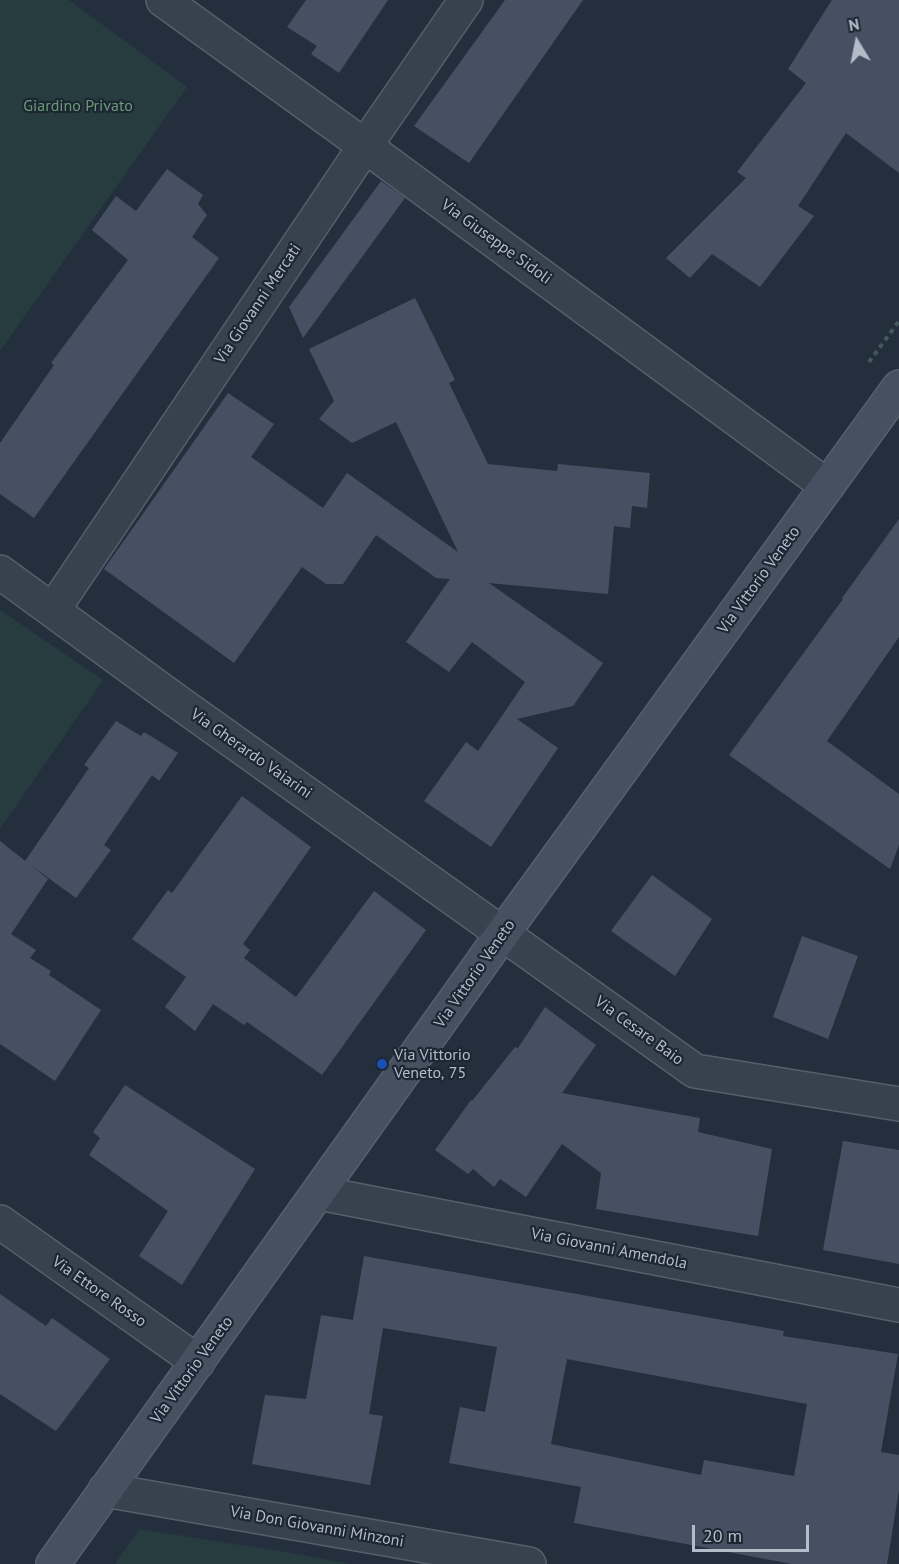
<!DOCTYPE html>
<html>
<head>
<meta charset="utf-8">
<style>
  body { margin:0 }
  #map { position:relative; width:899px; height:1564px; overflow:hidden; background:#242f3e; font-family:"PT Sans",sans-serif }
  canvas { display:block }
  .north { position:absolute; left:827px; top:12px; width:60px; height:60px; -webkit-text-stroke:4px #1d2633; paint-order:stroke; rotate:350deg; font-size:16px; font-weight:700; line-height:24px; text-align:center; color:#b4bcc9 }
  .north::after { content:''; display:block; margin:auto; width:21px; height:27px; background:#b4bcc9; clip-path:polygon(50% 0,100% 100%,50% 72%,0 100%) }
  .scale { position:absolute; left:692px; top:1525px; width:117px; height:27px; box-sizing:border-box; border:3px solid #b4bcc9; border-top:0; padding-left:8px; font-size:18px; line-height:21px; white-space:nowrap; color:#b4bcc9; -webkit-text-stroke:4px #1d2633; paint-order:stroke }
</style>
</head>
<body>
<div id="map">
<canvas width="899" height="1564"></canvas>
<div class="north">N</div>
<div class="scale">20 m</div>
</div>
<script>
const ctx = document.querySelector('canvas').getContext('2d');
ctx.lineJoin = 'round';
function fill(path, color) {
  ctx.fillStyle = color;
  ctx.fill(path, 'evenodd');
}
function shape(rows) {
  const path = new Path2D();
  for (const r of rows) {
    path.moveTo(r[0], r[1]);
    for (let i = 2; i < r.length; i += 2) path.lineTo(r[i], r[i + 1]);
  }
  return path;
}
function stroke(path, color, width, dash) {
  ctx.strokeStyle = color;
  ctx.lineWidth = width;
  ctx.lineCap = dash ? 'butt' : 'round';
  ctx.setLineDash(dash || []);
  ctx.stroke(path);
}
function label(font, color, halo, rows, align = 'center') {
  ctx.font = font + ' "PT Sans",sans-serif';
  ctx.lineWidth = 4.5;
  ctx.setLineDash([]);
  ctx.textBaseline = 'middle';
  ctx.strokeStyle = halo;
  ctx.fillStyle = color;
  for (const [text, x, y, turn = 0] of rows) {
    ctx.save();
    ctx.translate(x, y);
    ctx.rotate((+turn || 0) * Math.PI / 180);
    ctx.textAlign = isNaN(turn) ? turn : align;
    if (halo) ctx.strokeText(text, 0, 0);
    ctx.fillText(text, 0, 0);
    ctx.restore();
  }
}
const green = shape([
  [0,0,69,0,187,87,0,351],
  [0,610,103,680,0,829],
  [139,1529,279,1551,351,1564,115,1564]
]);
const building = shape([
  [306,0,388,0,339,73,311,54,317,46,287,27],
  [505,0,583,0,469,163,414,126],
  [832,0,899,0,899,173,846,133,798,206,814,216,760,287,712,254,690,278,666,258,746,178,737,172,806,83,788,69],
  [167,169,203,195,198,204,207,215,192,237,219,258,34,518,0,494,0,443,54,365,51,363,128,260,92,230,116,196,136,211],
  [381,181,405,198,303,338,289,307],
  [415,298,455,380,449,383,488,464,557,471,558,464,650,473,647,508,632,506,630,528,614,526,608,594,489,583,603,663,573,706,517,719,558,748,491,847,424,801,466,742,478,751,525,682,472,642,449,672,406,642,450,579,436,578,376,535,343,584,326,584,302,567,234,663,104,569,228,393,274,424,251,457,323,508,347,473,458,552,396,422,352,443,319,419,334,401,309,349],
  [899,519,899,637,827,741,899,794,899,845,890,869,729,755,843,599,842,598],
  [116,721,141,736,144,732,178,753,159,781,152,775,104,845,111,850,76,898,25,861,89,768,84,765],
  [242,796,311,847,243,944,250,950,244,958,296,997,374,891,426,930,322,1075,247,1022,244,1025,213,1004,195,1031,165,1007,186,977,132,939,168,890,172,893],
  [0,841,48,879,11,934,36,950,30,958,51,971,49,975,101,1010,55,1081,0,1044],
  [652,875,712,919,675,976,611,931],
  [802,936,858,956,828,1039,773,1017],
  [545,1007,596,1045,562,1093,700,1118,698,1132,772,1149,758,1236,596,1209,601,1173,562,1144,526,1197,500,1179,494,1187,473,1169,468,1174,435,1150,471,1100,472,1101,515,1047,518,1048],
  [125,1085,255,1169,182,1285,139,1256,168,1211,89,1155,100,1138,93,1132],
  [843,1141,899,1150,899,1264,823,1250],
  [364,1256,784,1331,783,1336,898,1354,881,1452,899,1455,899,1490,887,1564,792,1564,574,1523,581,1487,449,1463,460,1407,485,1412,497,1347,383,1328,369,1414,383,1416,370,1485,252,1464,265,1395,306,1399,321,1315,353,1320],
  [567,1359,807,1404,794,1476,704,1460,701,1475,551,1444],
  [0,1294,46,1326,52,1318,110,1359,56,1431,0,1394]
]);
const path = shape([
  [869,362,899,321]
]);
const minor = shape([
  [163,0,365,146,827,486],
  [0,572,171,697,695,1071,899,1104],
  [53,610,365,146,466,0],
  [319,1193,899,1305],
  [0,1222,198,1362],
  [105,1490,529,1564]
]);
const secondary = shape([
  [53,1564,503,933,899,387]
]);
const markers = [
  [382,1064,6,"#1a4fb4"]
];
const parkNames = [
  ["Giardino Privato",78,106]
];
const streetNames = [
  ["Via Giuseppe Sidoli",496,242,36],
  ["Via Giovanni Mercati",258,304,-56],
  ["Via Vittorio Veneto",759,580,-54],
  ["Via Gherardo Vaiarini",251,754,35],
  ["Via Vittorio Veneto",475,974,-55],
  ["Via Cesare Baio",639,1031,36],
  ["Via Giovanni Amendola",609,1249,11],
  ["Via Ettore Rosso",99,1292,35],
  ["Via Vittorio Veneto",192,1370,-54],
  ["Via Don Giovanni Minzoni",317,1527,10]
];
const poiNames = [
  ["Via Vittorio",394,1055],
  ["Veneto, 75",394,1073]
];
fill(green, '#263c3f');
fill(building, '#455162');
stroke(minor, '#565f6c', 36);
stroke(secondary, '#565f6c', 36);
stroke(path, '#44595c', 4, [4.5, 4.5]);
stroke(minor, '#38414e', 33);
stroke(secondary, '#465061', 33);
for (const [x, y, r, color] of markers) {
  const dot = new Path2D();
  dot.arc(x, y, r, 0, 2 * Math.PI);
  ctx.fillStyle = color;
  ctx.fill(dot);
  stroke(dot, '#1d2633', 2);
}
label('16px', '#6b9a76', '#1d2633', parkNames);
label('16px', '#b4bcc9', '#1d2633', streetNames);
label('16px', '#b4bcc9', '#1d2633', poiNames, 'left');
</script>
</body>
</html>
